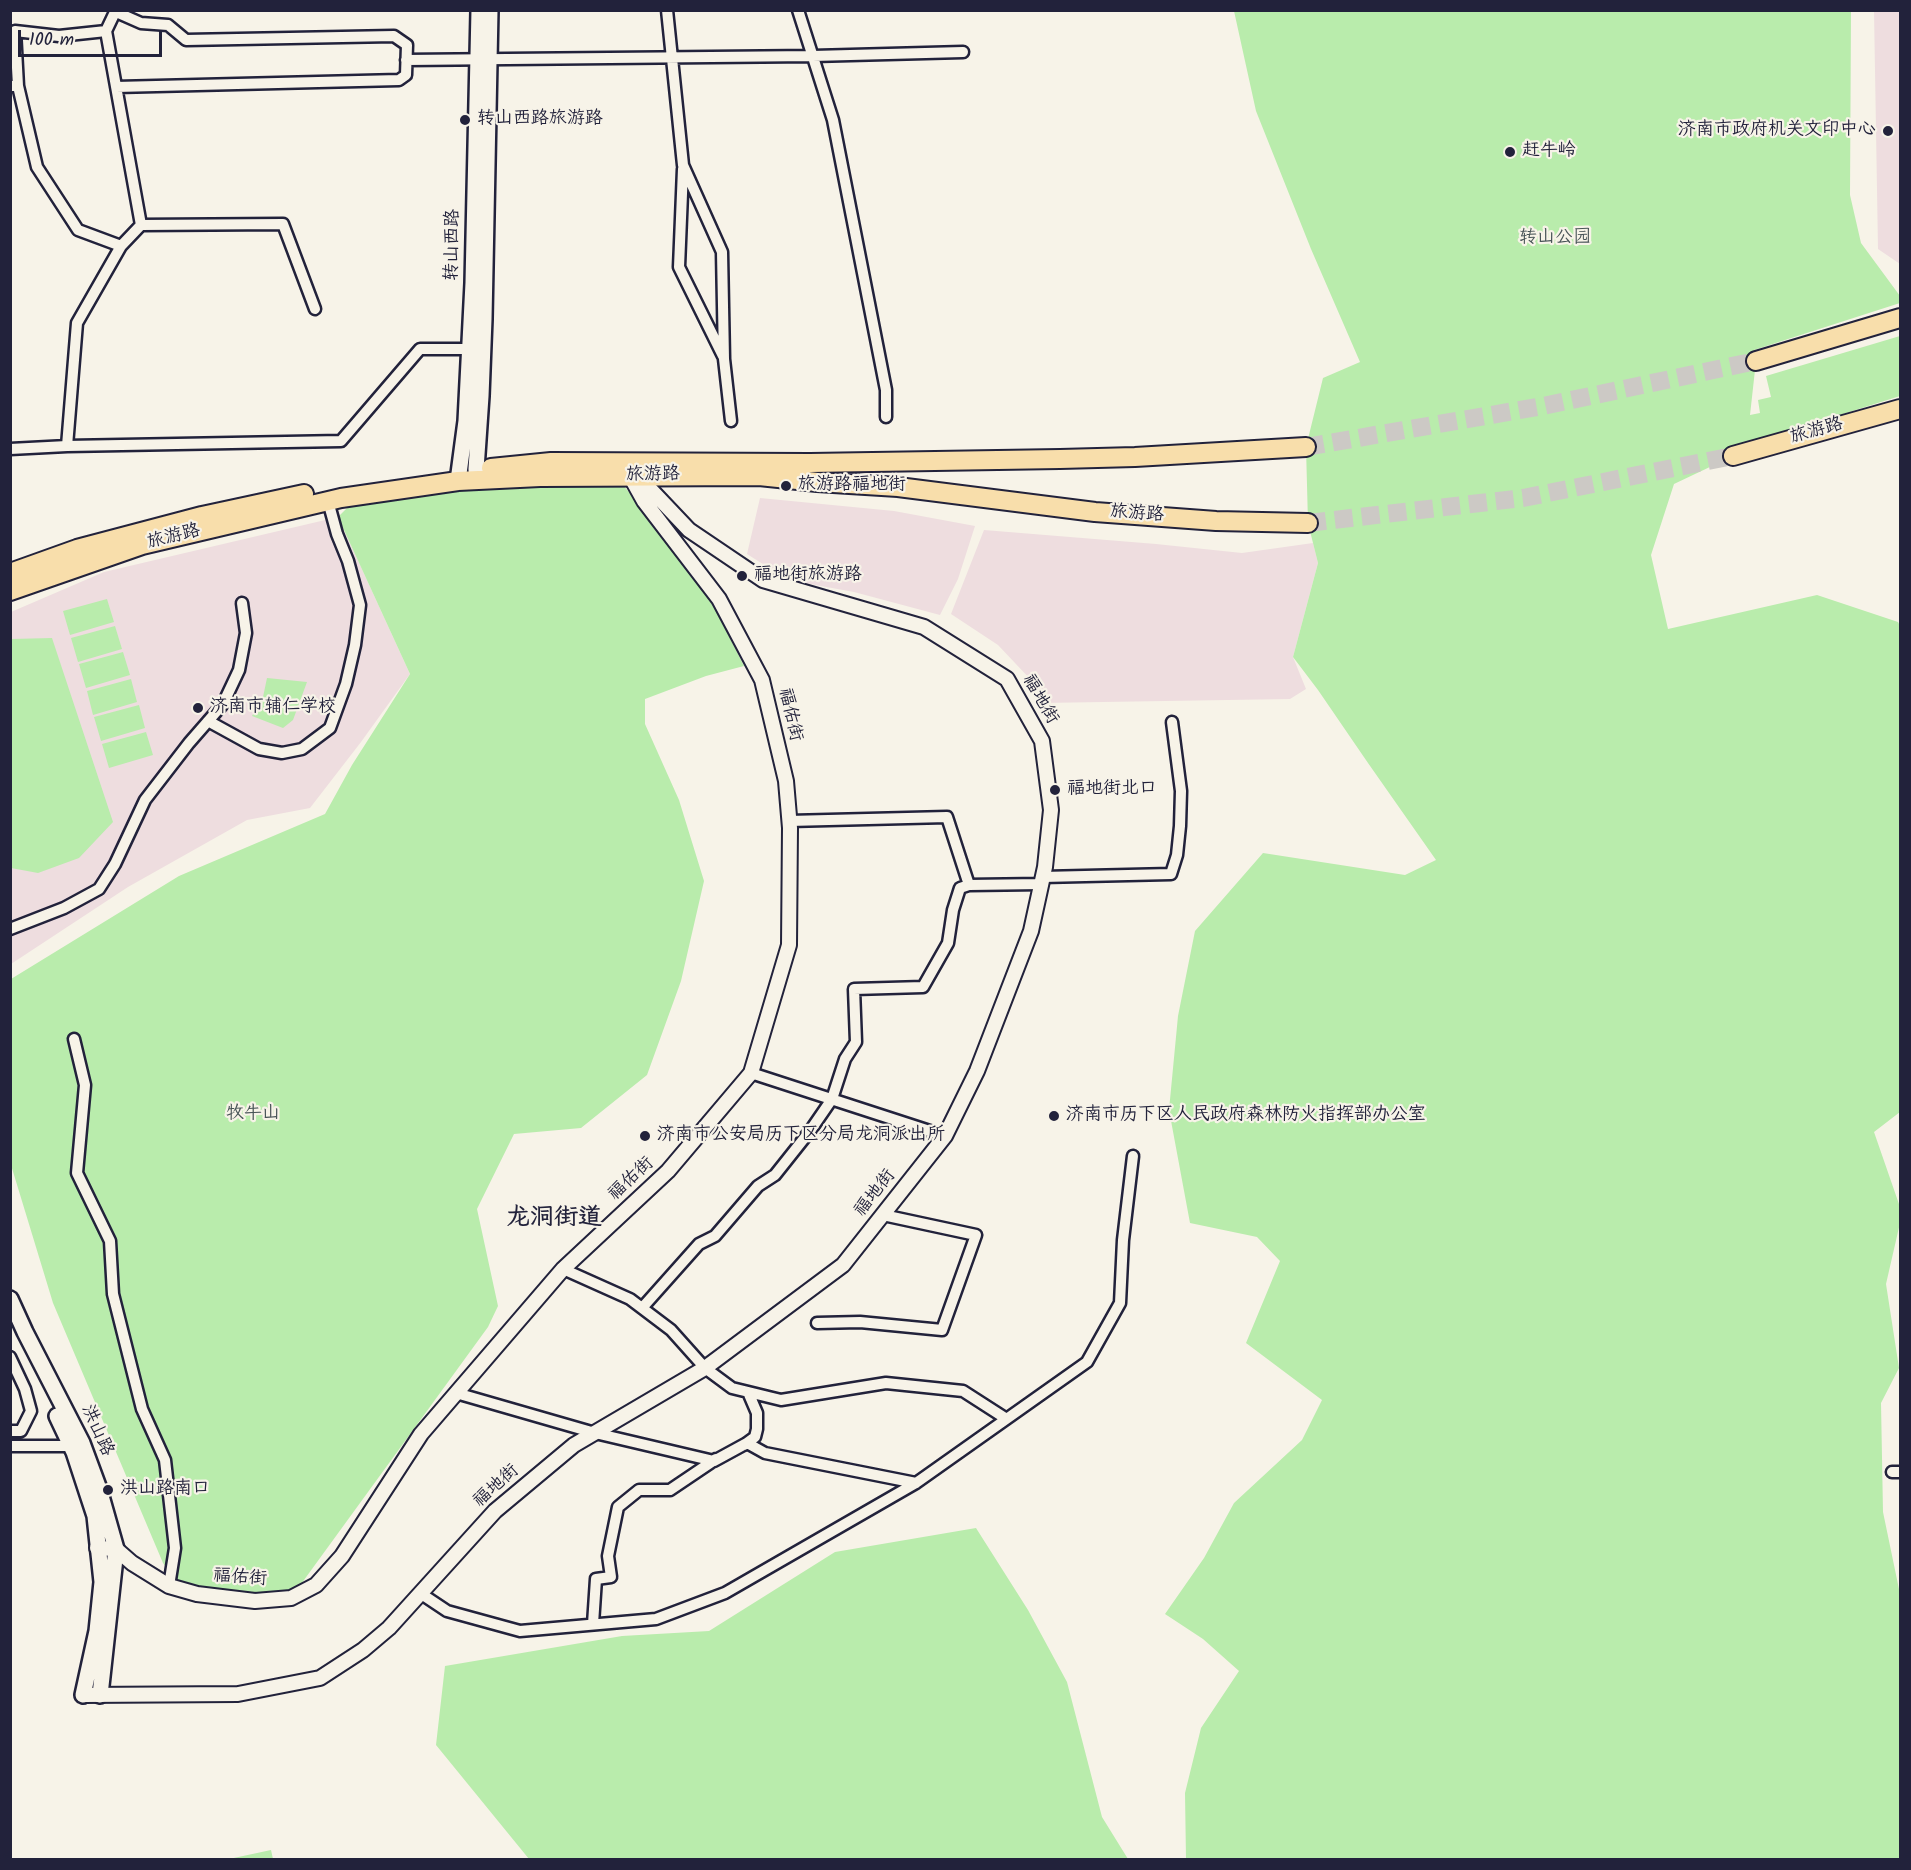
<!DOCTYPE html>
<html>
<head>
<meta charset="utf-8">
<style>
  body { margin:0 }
  #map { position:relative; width:1911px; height:1870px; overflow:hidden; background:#f7f3e8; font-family:Kalam,sans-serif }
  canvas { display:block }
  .frame { position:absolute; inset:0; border:12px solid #22223b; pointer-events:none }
  .scale { position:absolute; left:18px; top:30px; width:144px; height:27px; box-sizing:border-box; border:3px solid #22223b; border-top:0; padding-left:8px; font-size:18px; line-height:21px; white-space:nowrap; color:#22223b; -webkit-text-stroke:4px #f7f3e8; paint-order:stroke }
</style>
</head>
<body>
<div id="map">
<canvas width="1911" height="1870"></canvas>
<div class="frame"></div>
<div class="scale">100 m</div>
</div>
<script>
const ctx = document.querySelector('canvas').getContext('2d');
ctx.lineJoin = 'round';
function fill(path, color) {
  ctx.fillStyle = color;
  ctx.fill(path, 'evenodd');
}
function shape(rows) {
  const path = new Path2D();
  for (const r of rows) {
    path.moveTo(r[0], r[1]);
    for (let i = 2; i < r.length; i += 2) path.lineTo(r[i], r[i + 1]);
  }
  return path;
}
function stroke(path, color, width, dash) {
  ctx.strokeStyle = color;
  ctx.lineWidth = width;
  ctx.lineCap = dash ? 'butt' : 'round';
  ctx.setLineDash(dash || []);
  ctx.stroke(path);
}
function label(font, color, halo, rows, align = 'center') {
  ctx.font = font + ' Kalam,"LXGW WenKai TC",sans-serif';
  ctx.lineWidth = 4.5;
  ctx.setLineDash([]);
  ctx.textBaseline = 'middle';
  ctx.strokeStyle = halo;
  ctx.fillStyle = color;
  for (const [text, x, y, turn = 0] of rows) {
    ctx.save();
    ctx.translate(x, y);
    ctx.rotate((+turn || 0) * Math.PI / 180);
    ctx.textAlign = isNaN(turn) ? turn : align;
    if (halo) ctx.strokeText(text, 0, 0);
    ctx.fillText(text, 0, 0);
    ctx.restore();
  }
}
const built = shape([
  [1874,11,1900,11,1900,264,1878,249],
  [760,498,894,511,975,526,958,579,940,615,854,592,788,580,747,554],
  [338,517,410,674,361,742,310,808,247,820,128,887,11,964,11,612,104,572],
  [984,530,1156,544,1242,553,1313,543,1318,563,1293,657,1306,689,1290,699,1041,703,1032,681,998,645,951,614]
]);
const green = shape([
  [1234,11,1851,11,1850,195,1861,243,1900,296,1900,303,1754,350,1756,361,1750,415,1760,413,1758,400,1771,397,1766,376,1900,336,1900,396,1738,447,1733,456,1674,484,1651,555,1668,629,1817,595,1898,622,1900,626,1900,1112,1874,1132,1900,1207,1900,1223,1886,1284,1899,1368,1881,1403,1883,1512,1900,1594,1900,1859,1186,1859,1185,1793,1201,1728,1239,1671,1203,1639,1165,1614,1204,1558,1234,1503,1302,1440,1322,1400,1246,1343,1280,1261,1257,1237,1190,1223,1169,1110,1178,1016,1195,931,1263,853,1405,875,1436,860,1368,763,1318,690,1293,657,1318,563,1308,523,1306,447,1323,378,1360,362,1311,249,1256,111],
  [620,482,648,513,694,574,719,616,744,666,706,676,645,699,645,724,679,800,704,881,681,981,647,1075,581,1128,514,1134,477,1209,498,1306,488,1327,296,1591,192,1602,163,1563,53,1303,11,1165,11,979,179,876,325,814,352,765,410,674,338,517,350,505,471,484],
  [107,599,114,622,70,635,63,611],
  [115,626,122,649,78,662,71,638],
  [52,638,113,822,79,858,38,873,11,868,11,639],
  [123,652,130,675,86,688,79,664],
  [267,678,307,682,293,720,283,728,252,716,263,697],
  [131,679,137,702,93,715,87,691],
  [139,705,145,728,101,741,94,717],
  [146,732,153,755,109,768,102,744],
  [976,1528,1028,1610,1067,1682,1102,1817,1128,1859,529,1859,436,1745,445,1666,622,1636,709,1631,835,1552],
  [271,1850,273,1859,229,1859]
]);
const primaryTunnel = shape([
  [1306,447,1543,406,1756,361],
  [1308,523,1523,498,1733,456]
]);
const minor = shape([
  [667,10,683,165,722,252,724,359,731,421],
  [798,10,833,120,886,390,886,417],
  [116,12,141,23,168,25,186,40,394,36,407,45,406,75,399,80,116,87],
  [106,31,116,10],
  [406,60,813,56,963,52],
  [10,86,18,86,37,167,78,230,121,246,77,323,67,446],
  [18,86,15,31,59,36,106,31,141,225],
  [683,169,679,267,723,356],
  [121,246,141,225,283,224,315,309],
  [10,449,67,446,341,441,420,349,468,349],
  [208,721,259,749,282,753,302,749,330,728,346,684,355,645,360,605,348,561,337,534,328,501],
  [789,821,947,817,969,885,1041,884],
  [1042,877,1171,874,1177,855,1180,826,1181,791,1172,722],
  [10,929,64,908,99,889,115,864,145,800,189,743,223,704,239,670,246,633,242,603],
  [74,1039,85,1085,77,1173,110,1241,113,1294,142,1409,165,1460,175,1548,169,1586],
  [751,1073,945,1136],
  [563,1269,630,1299,671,1330,705,1368,732,1388,781,1400,886,1383,963,1391,1005,1418],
  [642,1308,699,1244,715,1236,758,1186,775,1175,810,1131,832,1099,845,1059,856,1042,854,989,923,987,948,943,953,910,960,888,969,885],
  [817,1323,860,1322,942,1330,976,1235,883,1215],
  [10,1357,25,1389,31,1411,21,1431,10,1431],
  [456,1393,595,1433,714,1461,747,1443,765,1453,916,1483],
  [744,1445,755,1437,757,1429,757,1413,748,1392],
  [10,1446,72,1446],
  [1892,1472,1900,1472],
  [420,1593,447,1611,520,1631,656,1619,725,1593,916,1483,1087,1362,1120,1303,1123,1240,1133,1156],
  [593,1624,596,1579,611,1577,608,1556,618,1507,639,1490,670,1490,716,1459]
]);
const tertiary = shape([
  [97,1548,116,1549,132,1563,169,1586,197,1594,255,1601,291,1598,316,1585,342,1556,421,1434,563,1269,668,1171,751,1073,789,945,790,828,786,781,762,680,719,599,644,501,629,474],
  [83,1695,238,1694,320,1678,363,1650,389,1628,495,1511,574,1445,705,1368,843,1265,945,1136,977,1071,1031,931,1045,867,1051,810,1042,741,1007,679,924,627,763,580,689,530,635,473]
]);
const secondary = shape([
  [477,480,476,469,481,396,484,319,490,10],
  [458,481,466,421,473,283,479,10],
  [10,1299,25,1332,82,1443,99,1489,116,1549,100,1695],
  [57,1416,74,1452,95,1516,102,1582,97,1631,83,1695]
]);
const primary = shape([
  [1756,361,1900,318],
  [1733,456,1900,409],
  [491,468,551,462,810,463,1060,459,1135,457,1306,447],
  [10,573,77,549,202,516,304,494],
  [10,591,142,545,341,498,458,481,540,477,759,476,817,482,898,487,1095,512,1216,521,1308,523]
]);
const markers = [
  [465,120,6,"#22223b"],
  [1888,131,6,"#22223b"],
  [1510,152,6,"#22223b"],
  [786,486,6,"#22223b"],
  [742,576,6,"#22223b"],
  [198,708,6,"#22223b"],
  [1055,790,6,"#22223b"],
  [1054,1116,6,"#22223b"],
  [645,1136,6,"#22223b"],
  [108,1490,6,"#22223b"]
];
const poiNames = [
  ["转山西路旅游路",477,120],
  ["济南市政府机关文印中心",1876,131,"right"],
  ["赶牛岭",1522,152],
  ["旅游路福地街",798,486],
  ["福地街旅游路",754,576],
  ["济南市辅仁学校",210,708],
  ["福地街北口",1067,790],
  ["济南市历下区人民政府森林防火指挥部办公室",1066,1116],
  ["济南市公安局历下区分局龙洞派出所",657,1136],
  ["洪山路南口",120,1490]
];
const parkNames = [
  ["转山公园",1555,239],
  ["牧牛山",253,1115]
];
const streetNames = [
  ["转山西路",454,245,-89],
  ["旅游路",1817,432,-16],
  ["旅游路",653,476,-1],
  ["旅游路",1137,515,4],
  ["旅游路",174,538,-14],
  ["福地街",1039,700,60],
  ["福佑街",789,715,77],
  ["福佑街",632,1180,-43],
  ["福地街",876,1194,-52],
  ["洪山路",96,1431,66],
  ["福地街",497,1487,-42],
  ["福佑街",240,1579,4]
];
const districtNames = [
  ["龙洞街道",554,1220]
];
fill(built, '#eedddf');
fill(green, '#b9ecac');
stroke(primaryTunnel, '#ccc9c5', 18, [18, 9]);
stroke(minor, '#22223b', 15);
stroke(tertiary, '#22223b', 18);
stroke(secondary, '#22223b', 20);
stroke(primary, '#22223b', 22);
stroke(minor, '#f7f3e8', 10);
stroke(tertiary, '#f7f3e8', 14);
stroke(secondary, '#f7f3e8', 15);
stroke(primary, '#f8deab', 18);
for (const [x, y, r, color] of markers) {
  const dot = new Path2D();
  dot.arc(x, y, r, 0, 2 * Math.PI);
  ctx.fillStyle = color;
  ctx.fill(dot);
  stroke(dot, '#f7f3e8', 2);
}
label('18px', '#22223b', '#f7f3e8', poiNames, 'left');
label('18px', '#485457', '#f7f3e8', parkNames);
label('18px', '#22223b', '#f7f3e8', streetNames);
label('bold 24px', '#22223b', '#f7f3e8', districtNames);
</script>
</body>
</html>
